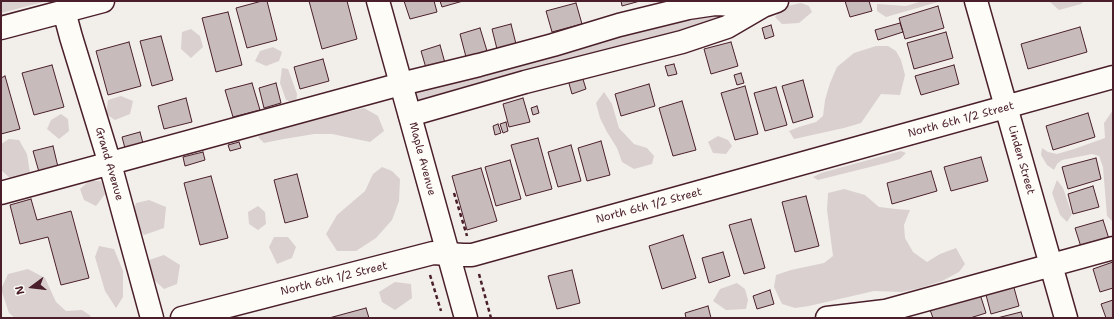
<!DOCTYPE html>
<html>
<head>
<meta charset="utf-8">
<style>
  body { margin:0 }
  #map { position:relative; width:1114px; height:319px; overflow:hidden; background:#f2efeb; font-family:"Shantell Sans",sans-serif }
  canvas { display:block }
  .frame { position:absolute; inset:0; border:2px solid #4a1f2b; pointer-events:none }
  .north { position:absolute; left:12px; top:267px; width:40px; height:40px; -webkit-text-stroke:3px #fdfcf7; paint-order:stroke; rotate:255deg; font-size:11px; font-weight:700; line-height:16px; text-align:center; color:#4a1f2b }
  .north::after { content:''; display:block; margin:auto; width:14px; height:18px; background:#4a1f2b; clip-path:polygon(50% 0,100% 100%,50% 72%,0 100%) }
</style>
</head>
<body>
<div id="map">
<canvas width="1114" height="319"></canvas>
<div class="frame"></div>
<div class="north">N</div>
</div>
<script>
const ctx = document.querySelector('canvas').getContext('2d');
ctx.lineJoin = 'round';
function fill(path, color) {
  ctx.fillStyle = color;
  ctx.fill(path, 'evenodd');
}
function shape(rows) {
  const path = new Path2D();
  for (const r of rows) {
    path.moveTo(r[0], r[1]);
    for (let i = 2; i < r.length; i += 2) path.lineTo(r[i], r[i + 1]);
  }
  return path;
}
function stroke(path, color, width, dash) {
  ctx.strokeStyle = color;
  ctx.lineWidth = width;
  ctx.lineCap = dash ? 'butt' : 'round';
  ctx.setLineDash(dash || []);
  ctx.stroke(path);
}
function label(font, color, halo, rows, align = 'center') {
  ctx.font = font + ' "Shantell Sans",sans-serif';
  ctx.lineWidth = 4;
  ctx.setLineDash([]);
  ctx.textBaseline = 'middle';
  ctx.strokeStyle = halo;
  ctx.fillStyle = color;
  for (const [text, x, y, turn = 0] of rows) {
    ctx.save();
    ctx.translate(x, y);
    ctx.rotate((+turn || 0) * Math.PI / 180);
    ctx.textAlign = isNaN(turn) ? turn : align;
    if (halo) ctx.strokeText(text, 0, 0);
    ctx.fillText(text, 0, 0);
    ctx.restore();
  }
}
const green = shape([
  [1,1,47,1,1,13],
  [922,1,938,2,886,17,877,11,877,4,906,6],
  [1051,1,1084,1,1081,4,1059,10,1050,2],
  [801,3,809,6,812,12,799,23,782,24,775,17,783,7],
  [749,8,717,26,421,105,417,101,414,89,622,30],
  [191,29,200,36,203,47,191,58,181,49,182,32],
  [876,46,888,46,896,51,901,60,905,75,900,95,881,94,861,123,844,128,794,139,789,131,799,127,816,122,823,116,825,100,830,83,837,67,854,53],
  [273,47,282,52,279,61,266,66,255,61,260,51],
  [282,68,288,69,297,94,296,103,286,100,280,83],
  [604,92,612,104,619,128,634,144,647,148,654,156,652,164,634,169,622,162,617,148,607,132,600,118,596,103],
  [121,96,133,101,130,114,115,120,106,114,108,100],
  [364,108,378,116,384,131,370,142,332,134,314,134,284,139,264,143,258,137,264,131],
  [1113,110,1113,222,1107,216,1103,167,1099,156,1092,154,1062,160,1057,164,1054,170,1047,165,1041,155,1042,148,1048,152,1057,154,1074,149,1105,138,1104,123],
  [61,114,68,119,69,131,59,139,47,129,51,120],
  [718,136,728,140,732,146,726,154,713,153,708,142],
  [9,139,19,140,27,154,30,173,11,179,1,170,1,144],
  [901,151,906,153,900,159,886,163,818,180,813,177,821,173],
  [382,167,392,171,400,179,399,201,392,220,376,238,356,251,337,251,326,234,337,215,365,191,373,174],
  [1057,180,1063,188,1072,214,1067,222,1060,215,1052,193],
  [89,181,101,181,105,194,96,206,84,200,80,189],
  [844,189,865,195,879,207,896,209,910,210,904,225,905,238,913,252,927,262,940,254,956,248,965,264,959,272,942,281,920,288,902,292,874,291,809,306,795,308,782,304,774,287,776,275,791,270,824,263,833,256,827,210,828,193],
  [149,200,166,207,164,228,144,235,131,219,136,203],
  [258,206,265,212,266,224,258,230,249,224,248,212],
  [274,237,288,237,296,247,292,258,277,264,269,247],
  [99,246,114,249,123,271,123,297,116,308,105,291,95,257],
  [164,255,180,265,177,284,164,289,153,279,149,260],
  [28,269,45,278,56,302,66,311,82,310,91,316,88,318,15,318,9,313,1,289,8,274],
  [395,282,411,284,412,298,395,310,382,302,379,292],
  [737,283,745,289,748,300,746,309,726,310,713,301,720,289]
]);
const building = shape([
  [262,1,267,1,277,40,247,48,236,8,262,1],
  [309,1,347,1,357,39,322,49,309,1],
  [404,1,434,1,437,12,410,19,404,1],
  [440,1,463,1,442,7,440,1],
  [621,1,640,1,622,6,621,1],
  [845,1,869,1,872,11,850,17,845,1],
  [576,3,582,24,552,32,546,11,576,3],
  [938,6,944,28,905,39,899,18,938,6],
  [228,12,242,65,216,72,202,18,228,12],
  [900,23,903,32,878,40,875,30,900,23],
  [511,24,516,44,497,49,492,29,511,24],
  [771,25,774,36,765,39,762,28,771,25],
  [1080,27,1087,52,1028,69,1021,44,1080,27],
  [480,28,487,51,466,57,460,34,480,28],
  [946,32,953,58,914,69,907,43,946,32],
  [161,36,173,80,152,86,140,41,161,36],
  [129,42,141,86,108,95,96,51,129,42],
  [731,42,738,66,711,74,704,49,731,42],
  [440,45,445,63,426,68,421,51,440,45],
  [323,59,329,81,300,89,294,67,323,59],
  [674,64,677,74,668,76,665,66,674,64],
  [52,65,64,107,34,115,22,73,52,65],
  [954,65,959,84,921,95,915,76,954,65],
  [741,73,744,83,737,85,734,75,741,73],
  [5,76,20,129,1,134,1,78,5,76],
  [582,76,586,89,572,94,568,80,582,76],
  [803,80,813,117,793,123,782,86,803,80],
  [252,83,260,110,233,117,225,90,252,83],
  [276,83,281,103,264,108,259,88,276,83],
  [649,84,655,106,621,116,615,94,649,84],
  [745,86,758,134,735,140,721,93,745,86],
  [776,87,787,125,765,131,754,93,776,87],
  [186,98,192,122,164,129,158,106,186,98],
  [523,98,530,122,509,127,503,104,523,98],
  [682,101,696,150,673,156,659,108,682,101],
  [537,106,539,113,533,115,531,108,537,106],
  [1088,113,1095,137,1053,150,1046,126,1088,113],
  [506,122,508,131,503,133,500,124,506,122],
  [498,124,501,133,495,135,493,126,498,124],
  [140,132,144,147,126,152,122,137,140,132],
  [538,138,552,189,526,196,511,145,538,138],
  [601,141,610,175,587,181,578,148,601,141],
  [239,142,241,148,230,151,228,145,239,142],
  [571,145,581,181,558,187,548,152,571,145],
  [53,146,58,167,39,172,33,151,53,146],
  [203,152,205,160,185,166,183,157,203,152],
  [981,157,988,181,951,191,944,167,981,157],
  [1096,158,1101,179,1068,189,1062,167,1096,158],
  [510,160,521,199,496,206,485,167,510,160],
  [481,168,497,221,467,230,452,176,481,168],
  [931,171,937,191,892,204,887,183,931,171],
  [297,174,308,217,285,223,274,180,297,174],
  [211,176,228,238,200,245,184,183,211,176],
  [1093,186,1099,207,1073,214,1068,194,1093,186],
  [806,196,819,246,795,252,782,202,806,196],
  [31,199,37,220,71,211,89,278,61,285,48,237,20,244,10,205,31,199],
  [751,219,765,268,744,274,729,225,751,219],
  [1103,220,1109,239,1081,247,1075,228,1103,220],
  [683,235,696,278,662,289,649,246,683,235],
  [723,252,730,276,709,283,702,258,723,252],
  [1113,262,1113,288,1100,292,1093,269,1113,262],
  [572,270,580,303,557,309,548,276,572,270],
  [1013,284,1019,306,991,314,985,291,1013,284],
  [770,290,774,304,757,309,753,296,770,290],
  [979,291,986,313,970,318,933,318,929,307,979,291],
  [1113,300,1113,318,1106,318,1101,304,1113,300],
  [708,306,711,318,686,318,685,313,708,306],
  [366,308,369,318,329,318,366,308],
  [1021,312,1023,318,997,318,1021,312]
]);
const path = shape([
  [454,193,467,236],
  [479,274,491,318],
  [430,275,441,311]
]);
const minor = shape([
  [976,1,1066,318],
  [64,11,71,37,110,164,152,318],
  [1,28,103,1],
  [410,115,525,82,682,42,727,27,763,6],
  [1,193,401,84,479,65,553,45,619,25,688,8,715,4,763,6,777,1],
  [182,318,433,253,463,255,472,255,1113,77],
  [827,318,885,311,1113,248]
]);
const major = shape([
  [378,1,466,318]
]);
const streetNames = [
  ["North 6th 1/2 Street",961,120,-15],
  ["Maple Avenue",422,159,75],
  ["Linden Street",1021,160,74],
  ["Grand Avenue",109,164,74],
  ["North 6th 1/2 Street",649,206,-15],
  ["North 6th 1/2 Street",334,279,-14]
];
fill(green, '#d9d0cf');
fill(building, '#c8bbbb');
stroke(building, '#4a1f2b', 1);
stroke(minor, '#4a1f2b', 25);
stroke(major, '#4a1f2b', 25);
stroke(path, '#4a1f2b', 2.5, [4, 3]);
stroke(minor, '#fdfcf7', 22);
stroke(major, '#fdfcf7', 22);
label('11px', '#4a1f2b', '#fdfcf7', streetNames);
</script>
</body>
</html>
